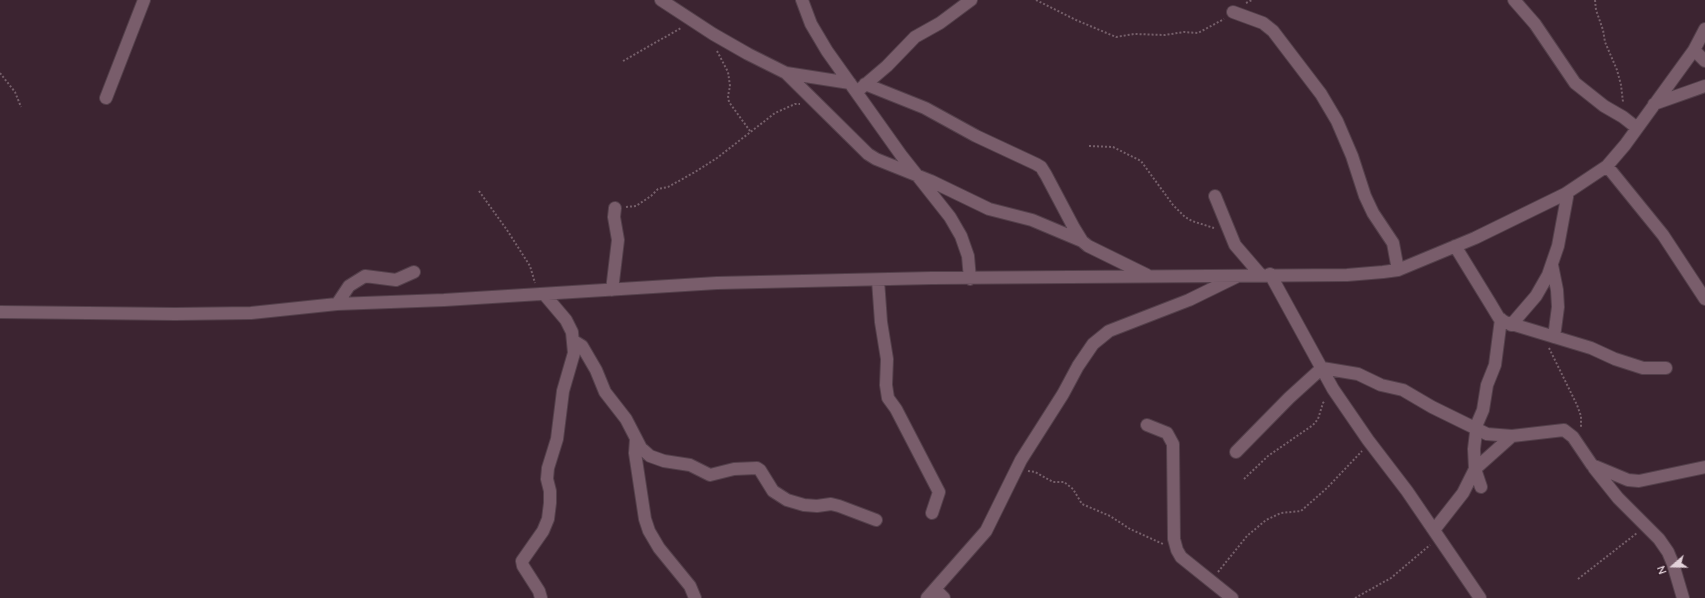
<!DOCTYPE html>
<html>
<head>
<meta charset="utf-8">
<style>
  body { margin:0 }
  #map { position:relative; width:1705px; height:598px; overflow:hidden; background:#3c2431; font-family:Quicksand,sans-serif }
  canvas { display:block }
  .north { position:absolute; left:1653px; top:546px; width:40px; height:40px; -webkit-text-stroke:3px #321a27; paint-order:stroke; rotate:250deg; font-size:11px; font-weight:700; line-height:16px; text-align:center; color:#e3d2da }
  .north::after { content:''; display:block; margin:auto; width:14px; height:18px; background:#e3d2da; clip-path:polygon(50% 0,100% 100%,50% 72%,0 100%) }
</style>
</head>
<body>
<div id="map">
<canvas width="1705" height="598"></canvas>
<div class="north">N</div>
</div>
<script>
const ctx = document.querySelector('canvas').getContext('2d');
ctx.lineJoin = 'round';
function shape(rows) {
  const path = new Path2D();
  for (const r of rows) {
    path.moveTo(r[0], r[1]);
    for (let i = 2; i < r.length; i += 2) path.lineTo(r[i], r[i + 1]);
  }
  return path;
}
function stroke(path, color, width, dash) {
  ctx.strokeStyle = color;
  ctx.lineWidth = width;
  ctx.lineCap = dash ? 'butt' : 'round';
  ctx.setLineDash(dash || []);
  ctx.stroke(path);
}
const path = shape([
  [1036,0,1076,20,1116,37,1134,34,1165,35,1184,32,1198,33,1224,19],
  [1595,0,1596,10,1603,30,1605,42,1617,70,1621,85,1623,102],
  [1246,3,1252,0],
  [717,51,728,72,730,86,728,96,729,102,750,131],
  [623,61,681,28],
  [0,73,15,92,21,107],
  [1089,146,1113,147,1141,161,1173,205,1185,217,1192,221,1214,228],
  [479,191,507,230,530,266,535,283],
  [626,207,636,206,651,196,658,189,668,187,695,172,717,158,775,113,795,104,800,104],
  [1549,348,1577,405,1581,416,1581,427],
  [1028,471,1035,472,1053,482,1064,482,1073,489,1082,504,1110,516,1130,529,1163,544],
  [1244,479,1268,456,1313,425,1318,419,1323,403,1325,400],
  [1218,572,1247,536,1266,520,1281,513,1301,511,1327,488,1362,451],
  [1578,579,1637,533],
  [1355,598,1391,578,1430,545]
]);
const minor = shape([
  [661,0,713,34,748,54,786,73,850,83],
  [802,0,811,24,827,51,901,155,950,217,961,236,968,256,970,279],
  [1514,0,1535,24,1575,83,1604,106,1623,117,1637,128],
  [1233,12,1263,23,1273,31,1321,94,1337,121,1352,156,1365,196,1373,213,1393,243,1398,270],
  [1694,50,1705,61],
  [786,73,868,154,876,159,931,181,989,209,1032,220,1082,241],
  [865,84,925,108,976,136,1036,164,1041,167,1046,175,1074,228,1082,241,1088,246,1147,275],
  [860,89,887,66,915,37,940,23,971,0],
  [106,98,144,0],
  [1654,104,1705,86],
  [1607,166,1663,235,1705,299],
  [1215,196,1235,245,1260,274],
  [1455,246,1490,303,1499,318,1505,322,1591,348,1615,359,1643,368,1666,368],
  [1552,265,1557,290,1558,307,1554,337],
  [1270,274,1333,389,1368,440,1407,491,1480,598],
  [878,280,881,322,887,359,886,385,888,398,896,409,939,492,932,513],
  [612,290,618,240,614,217,615,208],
  [337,304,349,286,365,276,396,280,414,272],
  [0,312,175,314,251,313,337,304,444,300,717,283,932,278,1347,275,1383,272,1398,270,1475,238,1565,194,1607,166,1625,145,1694,50,1705,29],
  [1511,325,1536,296,1548,275,1558,246,1568,192],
  [574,341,582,346,596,370,605,392,626,419,641,448,650,456,664,461,690,465,710,475,734,469,757,468,760,470,773,491,787,500,804,505,817,506,831,504,839,506,876,520],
  [1147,425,1167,433,1173,444,1174,539,1177,550,1181,557,1232,598],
  [636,439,635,453,645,519,649,531,659,548,690,586,695,598],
  [1236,452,1289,398,1322,368,1358,374,1381,385,1403,390,1432,407,1487,434,1512,436,1564,430,1573,437,1592,465,1628,480,1639,481,1705,467],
  [1594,468,1618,498,1659,539,1668,552,1673,564,1683,598],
  [1481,487,1475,469,1474,449,1477,424,1483,410,1487,385,1495,365,1501,319],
  [1434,530,1463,493,1475,469,1512,436],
  [935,589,944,598],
  [541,598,539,591,523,566,522,561,543,531,548,519,550,503,550,491,547,479,548,468,557,439,563,391,574,353,572,332,566,320,544,294],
  [927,598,986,531,1021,460,1063,394,1078,366,1093,344,1109,331,1189,300,1238,276]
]);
stroke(minor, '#54404b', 14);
stroke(path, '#755f6a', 2, [2, 2]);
stroke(minor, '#795d6b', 12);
</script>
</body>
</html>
